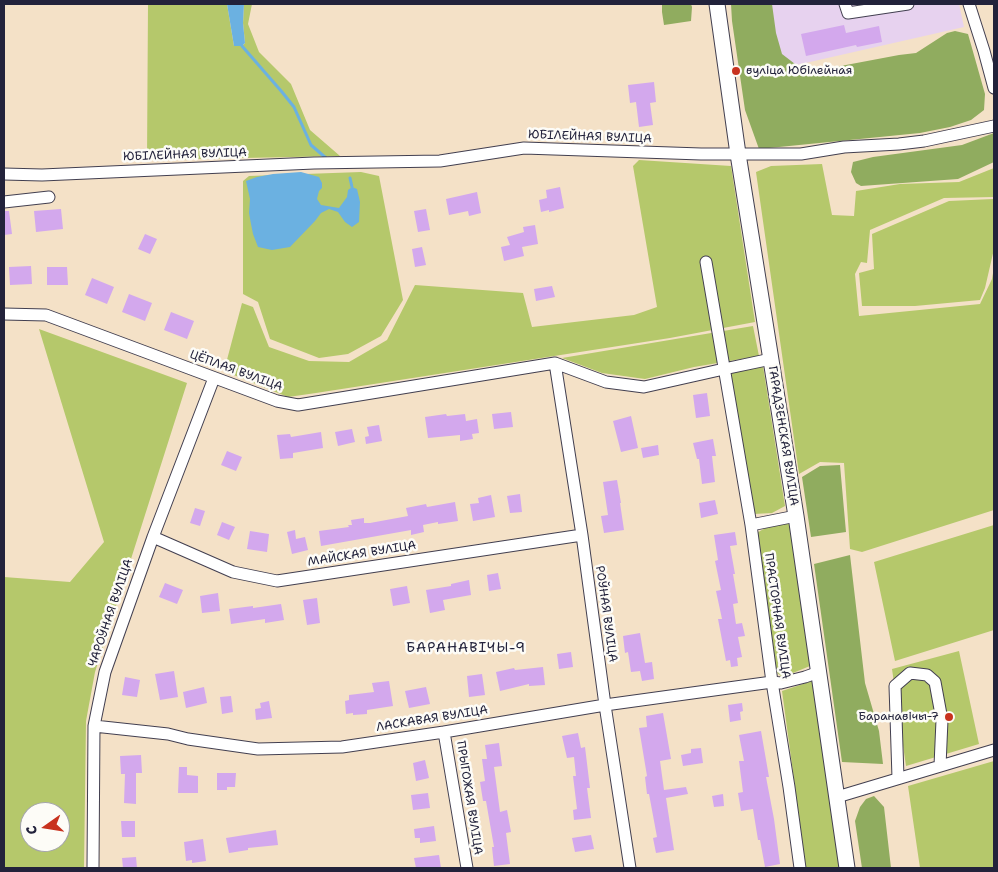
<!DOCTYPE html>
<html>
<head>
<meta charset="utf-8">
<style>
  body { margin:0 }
  #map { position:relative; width:998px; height:872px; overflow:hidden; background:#f4e1c7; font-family:"Shantell Sans",sans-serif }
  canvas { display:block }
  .frame { position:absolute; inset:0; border:5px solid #22223b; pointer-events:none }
  .north { position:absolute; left:20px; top:802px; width:50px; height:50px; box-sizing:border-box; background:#fdfcf7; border:1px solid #a5a5ac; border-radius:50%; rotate:257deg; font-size:14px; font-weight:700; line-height:20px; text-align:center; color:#22223b }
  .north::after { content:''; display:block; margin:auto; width:18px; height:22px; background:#c8321e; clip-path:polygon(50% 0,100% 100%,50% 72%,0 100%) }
</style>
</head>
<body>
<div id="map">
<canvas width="998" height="872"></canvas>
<div class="frame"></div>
<div class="north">С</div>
</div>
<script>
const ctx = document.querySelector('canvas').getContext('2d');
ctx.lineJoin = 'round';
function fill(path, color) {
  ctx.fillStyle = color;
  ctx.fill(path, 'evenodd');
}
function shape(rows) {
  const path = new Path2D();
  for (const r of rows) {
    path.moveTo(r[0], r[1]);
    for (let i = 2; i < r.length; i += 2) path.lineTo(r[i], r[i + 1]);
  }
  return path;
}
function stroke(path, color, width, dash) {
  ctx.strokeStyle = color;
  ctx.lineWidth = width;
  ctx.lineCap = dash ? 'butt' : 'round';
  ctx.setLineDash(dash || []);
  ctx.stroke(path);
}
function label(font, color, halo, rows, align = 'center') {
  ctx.font = font + ' "Shantell Sans",sans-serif';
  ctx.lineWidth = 5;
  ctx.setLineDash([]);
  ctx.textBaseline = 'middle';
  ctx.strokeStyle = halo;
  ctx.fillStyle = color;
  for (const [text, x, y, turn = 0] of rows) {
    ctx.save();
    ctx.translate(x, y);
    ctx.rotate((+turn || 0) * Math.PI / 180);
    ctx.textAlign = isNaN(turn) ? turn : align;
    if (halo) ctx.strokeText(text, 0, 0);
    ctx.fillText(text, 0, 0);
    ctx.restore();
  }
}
const built = shape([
  [770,4,959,4,964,27,779,69]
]);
const green = shape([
  [148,4,227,4,234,46,242,46,245,43,243,23,244,4,252,4,248,24,259,52,291,84,310,130,340,156,147,160],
  [639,160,731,166,755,322,670,338,316,393,288,397,224,371,242,303,253,307,269,347,309,361,349,362,387,340,415,285,523,293,532,327,634,315,657,307,633,166],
  [822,164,832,215,854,216,856,191,900,184,959,182,994,168,994,197,944,198,870,230,867,263,861,262,855,274,859,316,980,304,992,279,994,267,994,510,862,552,850,549,844,463,820,462,799,474,756,172,771,166],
  [361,172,379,176,403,300,381,336,348,354,319,358,270,339,258,302,243,294,243,181,249,176],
  [993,199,994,203,994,249,985,288,980,300,915,306,862,306,859,273,874,269,872,234,949,201],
  [753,326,759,356,694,367,645,379,602,373,562,358],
  [39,329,187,383,95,672,86,721,84,868,4,868,4,577,70,582,104,542],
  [30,812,60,812,60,842,30,842],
  [763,366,785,506,772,513,754,514,731,373],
  [792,523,810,666,788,675,781,676,776,672,755,534,767,527],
  [994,525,994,630,895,661,874,562],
  [959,651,979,744,906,766,892,669],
  [812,681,840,868,806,868,782,691],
  [994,761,994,868,920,868,908,786]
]);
const forest = shape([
  [662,4,691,4,692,7,691,21,664,25,662,12],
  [731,4,772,4,776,33,782,54,795,64,807,69,830,68,899,55,916,53,947,33,955,31,968,34,985,94,984,110,971,120,950,127,920,133,759,149,745,110,732,21],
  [994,133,994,162,958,179,861,186,856,183,851,172,853,162,873,157,962,145],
  [840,465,846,532,811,537,802,477,820,466],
  [850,555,865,683,879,731,883,764,842,762,814,564],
  [874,796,884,807,891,868,862,868,855,821,860,807,866,799]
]);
const water = shape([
  [227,4,244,4,243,23,245,43,242,46,234,46],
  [301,172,319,177,322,183,322,188,319,191,317,199,321,205,339,208,347,197,348,190,352,187,357,189,360,202,359,222,352,227,345,222,338,212,329,209,321,213,315,221,290,247,272,250,258,247,253,234,251,224,249,213,250,199,246,181,257,177,273,174]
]);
const stream = shape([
  [242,46,282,92,294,107,311,145,326,158],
  [350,178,352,187]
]);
const building = shape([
  [844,25,846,33,879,26,882,42,857,47,856,45,806,56,801,34],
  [654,82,656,102,650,103,653,125,639,127,636,102,630,103,628,85],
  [560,187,564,208,549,212,549,210,541,212,539,200,547,198,546,190],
  [477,192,481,213,469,216,468,211,449,215,446,199],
  [61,209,63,229,36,232,34,211],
  [426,209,430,230,418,232,414,211],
  [4,211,9,211,12,234,4,235],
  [535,225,538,244,522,247,524,256,504,261,501,247,510,245,507,237,524,232,523,227],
  [145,234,157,239,150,254,138,249],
  [422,247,426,265,415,267,412,249],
  [31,266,32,284,10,285,9,267],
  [47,267,67,267,68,285,47,285],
  [92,278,114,287,107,304,85,295],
  [552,286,555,297,536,301,534,289],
  [129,294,152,303,145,321,122,312],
  [171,312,194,321,187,339,164,330],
  [707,393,710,416,696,418,693,395],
  [511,412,513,427,494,429,492,414],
  [446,414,447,416,465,414,466,421,477,419,479,433,472,434,473,439,460,441,460,435,428,438,425,417],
  [631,416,638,448,621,452,613,421],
  [379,425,382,441,366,444,365,437,369,436,367,427],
  [352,429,355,442,338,446,335,432],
  [321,432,323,448,293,453,293,458,280,459,277,435,290,434,291,437],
  [713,439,716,456,712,456,715,482,702,484,699,459,697,459,693,443],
  [658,445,659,455,643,458,641,448],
  [227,451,242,457,236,471,221,465],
  [617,480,621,503,620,503,624,530,604,533,601,516,608,515,603,482],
  [520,494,522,512,510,513,507,496],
  [491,495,495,517,473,521,470,504,479,503,478,498],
  [715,500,718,514,701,518,699,503],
  [455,502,458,521,438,524,438,522,423,525,424,532,411,535,411,530,321,546,319,531,349,527,348,525,352,525,351,520,364,518,364,523,370,523,408,516,406,508,426,504,427,507],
  [195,508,205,511,200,526,190,523],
  [222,522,235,527,229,540,217,535],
  [295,530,296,539,305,537,308,550,292,554,287,532],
  [250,531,269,534,267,552,247,549],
  [735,532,737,545,730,546,735,574,733,574,738,603,733,604,736,624,742,623,745,636,738,637,742,657,737,658,738,666,731,667,730,660,726,661,718,619,722,619,716,591,721,590,715,561,718,560,714,535],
  [498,573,501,589,489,591,487,575],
  [469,580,471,595,443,600,445,610,430,613,426,590,451,586,451,584],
  [165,583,183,590,177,604,159,597],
  [407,586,410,603,393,606,390,589],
  [218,593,220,611,202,613,200,596],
  [317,598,320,623,307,625,303,600],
  [281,604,284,620,265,623,265,619,231,624,229,609,253,606,253,608],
  [640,633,645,663,652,662,654,679,642,681,640,671,631,672,628,652,625,653,623,636],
  [571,652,573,667,559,669,557,654],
  [543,667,545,685,529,686,529,684,500,691,496,672,514,668,515,670],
  [174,671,178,697,160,700,155,674],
  [482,674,485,695,469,697,467,676],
  [125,677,140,680,137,697,122,695],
  [389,681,393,706,367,710,367,714,353,715,353,713,346,714,345,701,349,700,349,695,374,692,372,683],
  [204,687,207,703,186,708,183,692],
  [426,687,430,704,409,708,405,691],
  [231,696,233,712,222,714,220,697],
  [269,701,272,718,256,720,255,709,261,708,260,703],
  [742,703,743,711,740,712,741,720,730,722,728,705],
  [663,713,671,759,660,761,664,790,686,787,688,794,666,798,674,850,656,853,653,838,657,837,649,794,647,794,645,777,647,776,639,728,647,727,646,716],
  [761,731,769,777,766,777,774,819,780,864,765,867,760,840,758,840,753,809,741,811,738,793,743,792,739,761,744,761,739,735],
  [578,733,581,748,585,747,590,788,587,788,591,818,574,820,573,810,577,809,573,776,576,776,574,757,567,758,562,736],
  [499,743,502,766,494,767,500,812,507,810,511,832,506,833,510,864,494,866,492,847,494,847,486,801,483,801,480,782,485,781,482,759,487,759,485,745],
  [701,748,703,763,683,766,681,755,691,753,691,749],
  [141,755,142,773,136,773,136,804,124,803,125,774,121,774,120,756],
  [425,760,429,778,416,781,413,763],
  [179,767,187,767,187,775,198,776,198,793,178,793],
  [217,773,236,773,235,787,227,787,227,790,217,790],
  [428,793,430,808,413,810,411,795],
  [723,794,724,806,714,807,712,796],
  [121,821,135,821,135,837,122,837],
  [434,826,436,841,420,843,420,838,415,838,414,829],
  [276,830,278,845,248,848,248,850,229,853,226,838],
  [591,835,594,849,575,852,572,838],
  [203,839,206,861,192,863,192,860,186,861,184,842],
  [439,855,441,868,416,868,414,858],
  [136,857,137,868,123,868,122,858]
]);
const minor = shape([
  [845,4,848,13,908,4],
  [969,4,984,51,994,88],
  [4,174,42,175,314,163,440,161,524,148,701,154,801,154,844,147,899,144,924,141,994,126],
  [4,202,49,197],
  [706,262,751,525,772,682,789,787,800,868],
  [4,314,46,315,277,401,298,405,555,363,606,382,644,387,724,369,771,359],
  [555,363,582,535,605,705,630,868],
  [751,525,796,516],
  [153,537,233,572,277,581,582,535],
  [94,726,168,734,188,739,258,749,342,747,444,732,605,705,772,682,781,683,805,677,819,672],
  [444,732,467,868],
  [898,778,895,686,910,673,927,675,935,682,942,720,940,766],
  [837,797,994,750],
  [93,868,94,726,105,672,153,537,214,378]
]);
const major = shape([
  [717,4,738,154,796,516,847,868]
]);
const markers = [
  [736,71,5,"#c8321e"],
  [949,717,5,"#c8321e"]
];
const poiNames = [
  ["вуліца Юбілейная",746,71],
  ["Баранавічы-7",939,717,"right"]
];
const streetNames = [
  ["ЮБІЛЕЙНАЯ ВУЛІЦА",590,137,2],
  ["ЮБІЛЕЙНАЯ ВУЛІЦА",185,155,-2],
  ["ЦЁПЛАЯ ВУЛІЦА",236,371,20],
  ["ГАРАДЗЕНСКАЯ ВУЛІЦА",783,436,81],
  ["МАЙСКАЯ ВУЛІЦА",362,554,-9],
  ["ЧАРОЎНАЯ ВУЛІЦА",111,613,-71],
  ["РОЎНАЯ ВУЛІЦА",606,614,82],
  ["ПРАСТОРНАЯ ВУЛІЦА",777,616,82],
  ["ЛАСКАВАЯ ВУЛІЦА",432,719,-9],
  ["ПРЫГОЖАЯ ВУЛІЦА",469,798,81]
];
const neighbourhoodNames = [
  ["БАРАНАВІЧЫ-9",466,648]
];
fill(built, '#e7d2ef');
fill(green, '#b5c86b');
fill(forest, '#90ac5f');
fill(water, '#6bb1e1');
stroke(stream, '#6bb1e1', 3);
fill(building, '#d3a8ed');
stroke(minor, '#423f50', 13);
stroke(major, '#423f50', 17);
stroke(minor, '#fff', 11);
stroke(major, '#fff', 15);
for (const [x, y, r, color] of markers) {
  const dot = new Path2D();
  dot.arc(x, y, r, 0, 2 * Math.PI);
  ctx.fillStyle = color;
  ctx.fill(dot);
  stroke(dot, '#fdfcf7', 2);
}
label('12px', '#22223b', '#fdfcf7', poiNames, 'left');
label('12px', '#22223b', '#fdfcf7', streetNames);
ctx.letterSpacing = '1px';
label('14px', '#22223b', '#fdfcf7', neighbourhoodNames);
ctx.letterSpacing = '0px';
</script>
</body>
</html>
